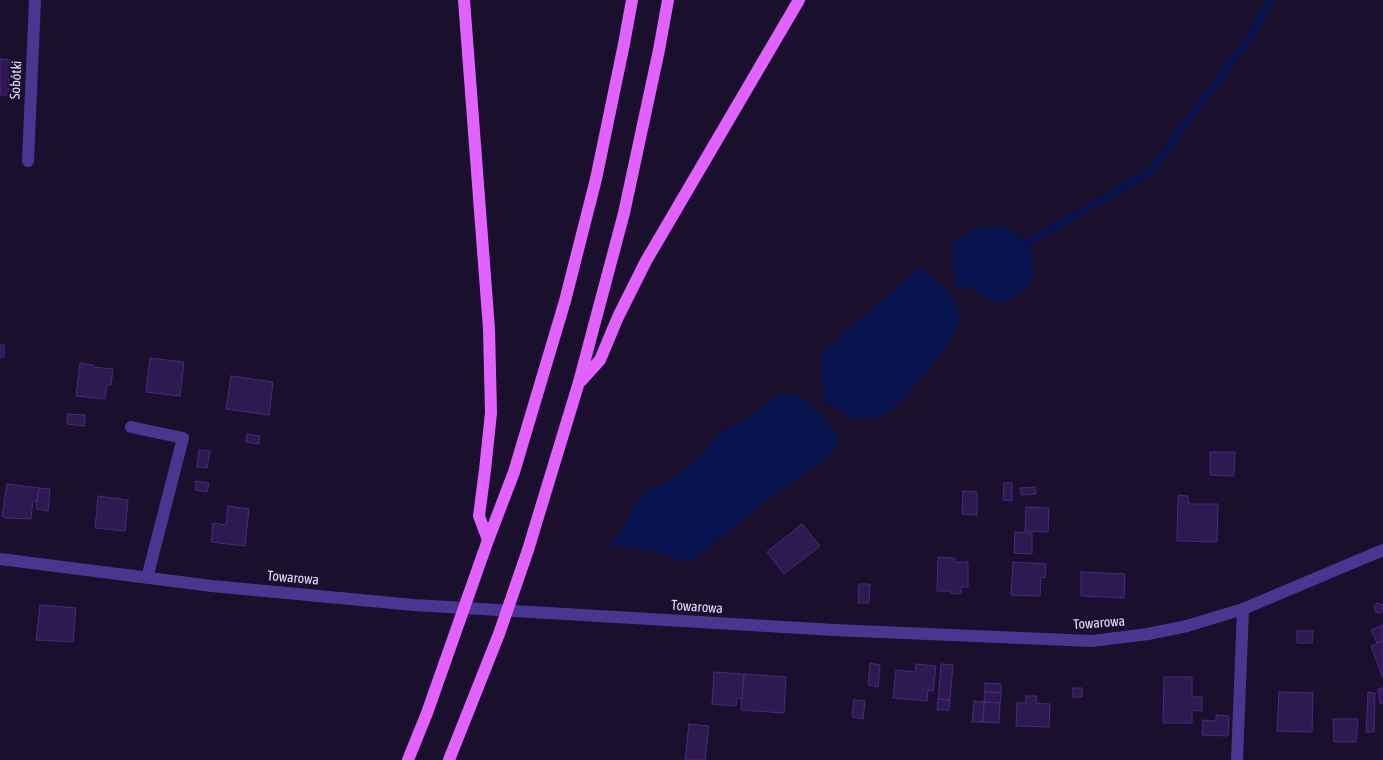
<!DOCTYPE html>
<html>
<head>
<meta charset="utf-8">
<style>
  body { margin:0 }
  canvas { display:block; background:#1a0f2d }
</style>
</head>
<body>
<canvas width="1383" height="760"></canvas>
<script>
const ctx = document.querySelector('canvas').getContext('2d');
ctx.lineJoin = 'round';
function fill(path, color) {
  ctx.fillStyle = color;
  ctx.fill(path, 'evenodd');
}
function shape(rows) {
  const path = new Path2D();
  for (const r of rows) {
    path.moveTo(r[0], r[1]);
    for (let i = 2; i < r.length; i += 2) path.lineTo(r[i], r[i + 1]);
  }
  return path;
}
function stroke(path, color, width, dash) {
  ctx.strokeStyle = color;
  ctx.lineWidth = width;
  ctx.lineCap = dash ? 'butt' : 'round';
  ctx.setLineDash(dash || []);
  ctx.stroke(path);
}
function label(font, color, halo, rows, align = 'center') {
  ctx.font = font + ' "Asap Condensed",sans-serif';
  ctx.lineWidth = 5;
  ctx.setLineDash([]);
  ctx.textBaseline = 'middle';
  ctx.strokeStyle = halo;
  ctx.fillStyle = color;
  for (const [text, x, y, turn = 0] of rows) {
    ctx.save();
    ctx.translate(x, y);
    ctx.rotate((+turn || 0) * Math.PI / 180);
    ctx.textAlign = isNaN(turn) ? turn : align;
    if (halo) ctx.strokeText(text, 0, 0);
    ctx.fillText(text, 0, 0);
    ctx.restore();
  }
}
const water = shape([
  [996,226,1005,228,1029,242,1032,259,1034,280,1018,294,1001,303,981,297,969,286,954,287,956,278,952,261,951,245,971,230],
  [921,267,946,289,960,313,959,323,945,348,906,396,891,411,872,418,854,419,825,402,821,378,822,353,844,333],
  [783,393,801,396,837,432,838,443,829,456,781,489,689,563,661,553,635,548,610,545,624,528,635,503,646,491,668,482,700,457,721,431,745,420,774,398]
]);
const stream = shape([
  [1020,247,1150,172,1252,34,1270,0]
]);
const building = shape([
  [0,59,10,60,8,95,0,95,0,59],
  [0,345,4,345,4,357,0,357,0,345],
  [150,358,184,362,180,396,146,392,150,358],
  [80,363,93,365,93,367,113,369,111,385,107,385,105,399,76,396,80,363],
  [231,376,273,382,269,415,226,409,231,376],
  [68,414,85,415,84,426,67,424,68,414],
  [247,434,260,436,259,444,246,442,247,434],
  [199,450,210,451,207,468,197,467,199,450],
  [1210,452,1235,452,1234,476,1210,475,1210,452],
  [196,481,209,483,207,492,195,490,196,481],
  [1004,483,1012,483,1012,501,1003,500,1004,483],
  [7,484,39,488,37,502,33,501,31,519,5,518,2,516,7,484],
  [1035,487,1036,494,1021,495,1020,488,1035,487],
  [39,488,50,489,48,511,36,509,39,488],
  [963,491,977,492,977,515,962,514,963,491],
  [1178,495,1188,496,1189,504,1218,504,1217,542,1177,541,1178,495],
  [98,496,128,500,125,531,95,528,98,496],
  [228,506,249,509,245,546,211,542,213,523,226,525,228,506],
  [1026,507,1049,508,1048,532,1025,531,1026,507],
  [802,524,820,546,784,574,767,552,802,524],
  [1015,532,1032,533,1032,554,1014,553,1015,532],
  [938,557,955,558,955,562,968,562,968,587,961,587,961,594,951,593,951,591,937,591,938,557],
  [1013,562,1046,564,1045,578,1041,577,1040,596,1011,595,1013,562],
  [1081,572,1125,574,1124,598,1081,596,1081,572],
  [859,584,870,584,869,603,858,603,859,584],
  [1377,603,1383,605,1383,611,1381,613,1376,612,1374,607,1377,603],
  [40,605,76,608,73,642,36,640,40,605],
  [1383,625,1383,641,1377,643,1371,630,1383,625],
  [1297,631,1313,631,1312,643,1297,643,1297,631],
  [1383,641,1383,678,1371,646,1383,641],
  [870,663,880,665,878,687,868,685,870,663],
  [916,664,936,666,933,691,928,690,927,701,893,698,896,670,915,672,916,664],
  [941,664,953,665,950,700,938,699,941,664],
  [714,672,744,674,742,699,737,698,736,706,712,704,714,672],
  [744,674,786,677,784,713,741,710,744,674],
  [1164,677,1192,677,1192,697,1202,697,1202,711,1192,710,1192,723,1163,723,1164,677],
  [985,683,1001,684,1001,693,985,692,985,683],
  [1073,688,1082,688,1082,697,1073,697,1073,688],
  [1383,688,1383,703,1380,704,1378,689,1383,688],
  [985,692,1001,693,1000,703,984,702,985,692],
  [1279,692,1313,693,1312,732,1277,731,1279,692],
  [1368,692,1375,693,1374,732,1366,732,1368,692],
  [1026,696,1037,696,1036,703,1050,704,1049,727,1016,726,1017,703,1026,703,1026,696],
  [938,699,950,700,949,710,937,710,938,699],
  [854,700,865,701,863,719,852,717,854,700],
  [974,701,984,702,983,722,972,722,974,701],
  [984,702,1000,703,999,723,983,722,984,702],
  [1216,715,1229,716,1228,736,1202,735,1203,720,1216,721,1216,715],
  [1333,719,1358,719,1356,742,1334,742,1333,719],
  [689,724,709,726,705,760,685,760,689,724]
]);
const minor = shape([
  [28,161,35,0],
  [131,427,183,438,147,578],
  [0,559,212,586,414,605,834,630,1092,641,1148,634,1187,626,1243,609,1383,550],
  [1237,760,1243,609]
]);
const major = shape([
  [464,0,489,329,491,413,485,470,479,516,488,540],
  [581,381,600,360,618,317,646,261,799,0],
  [408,760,427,713,488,540,514,472,565,301,596,179,624,44,632,0],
  [449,760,499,634,528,550,579,382,624,213,659,50,668,0]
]);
const streetNames = [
  ["Sobótki",16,80,-87],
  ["Towarowa",293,578,5],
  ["Towarowa",697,607,4],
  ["Towarowa",1099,623,-4]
];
fill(water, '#06134f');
stroke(stream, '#06134f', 7);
fill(building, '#2e1950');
stroke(building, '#49297e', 1);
stroke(minor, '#4a3690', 12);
stroke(major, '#e162ff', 12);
label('14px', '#e6dbff', '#1a0f2d', streetNames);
</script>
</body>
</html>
